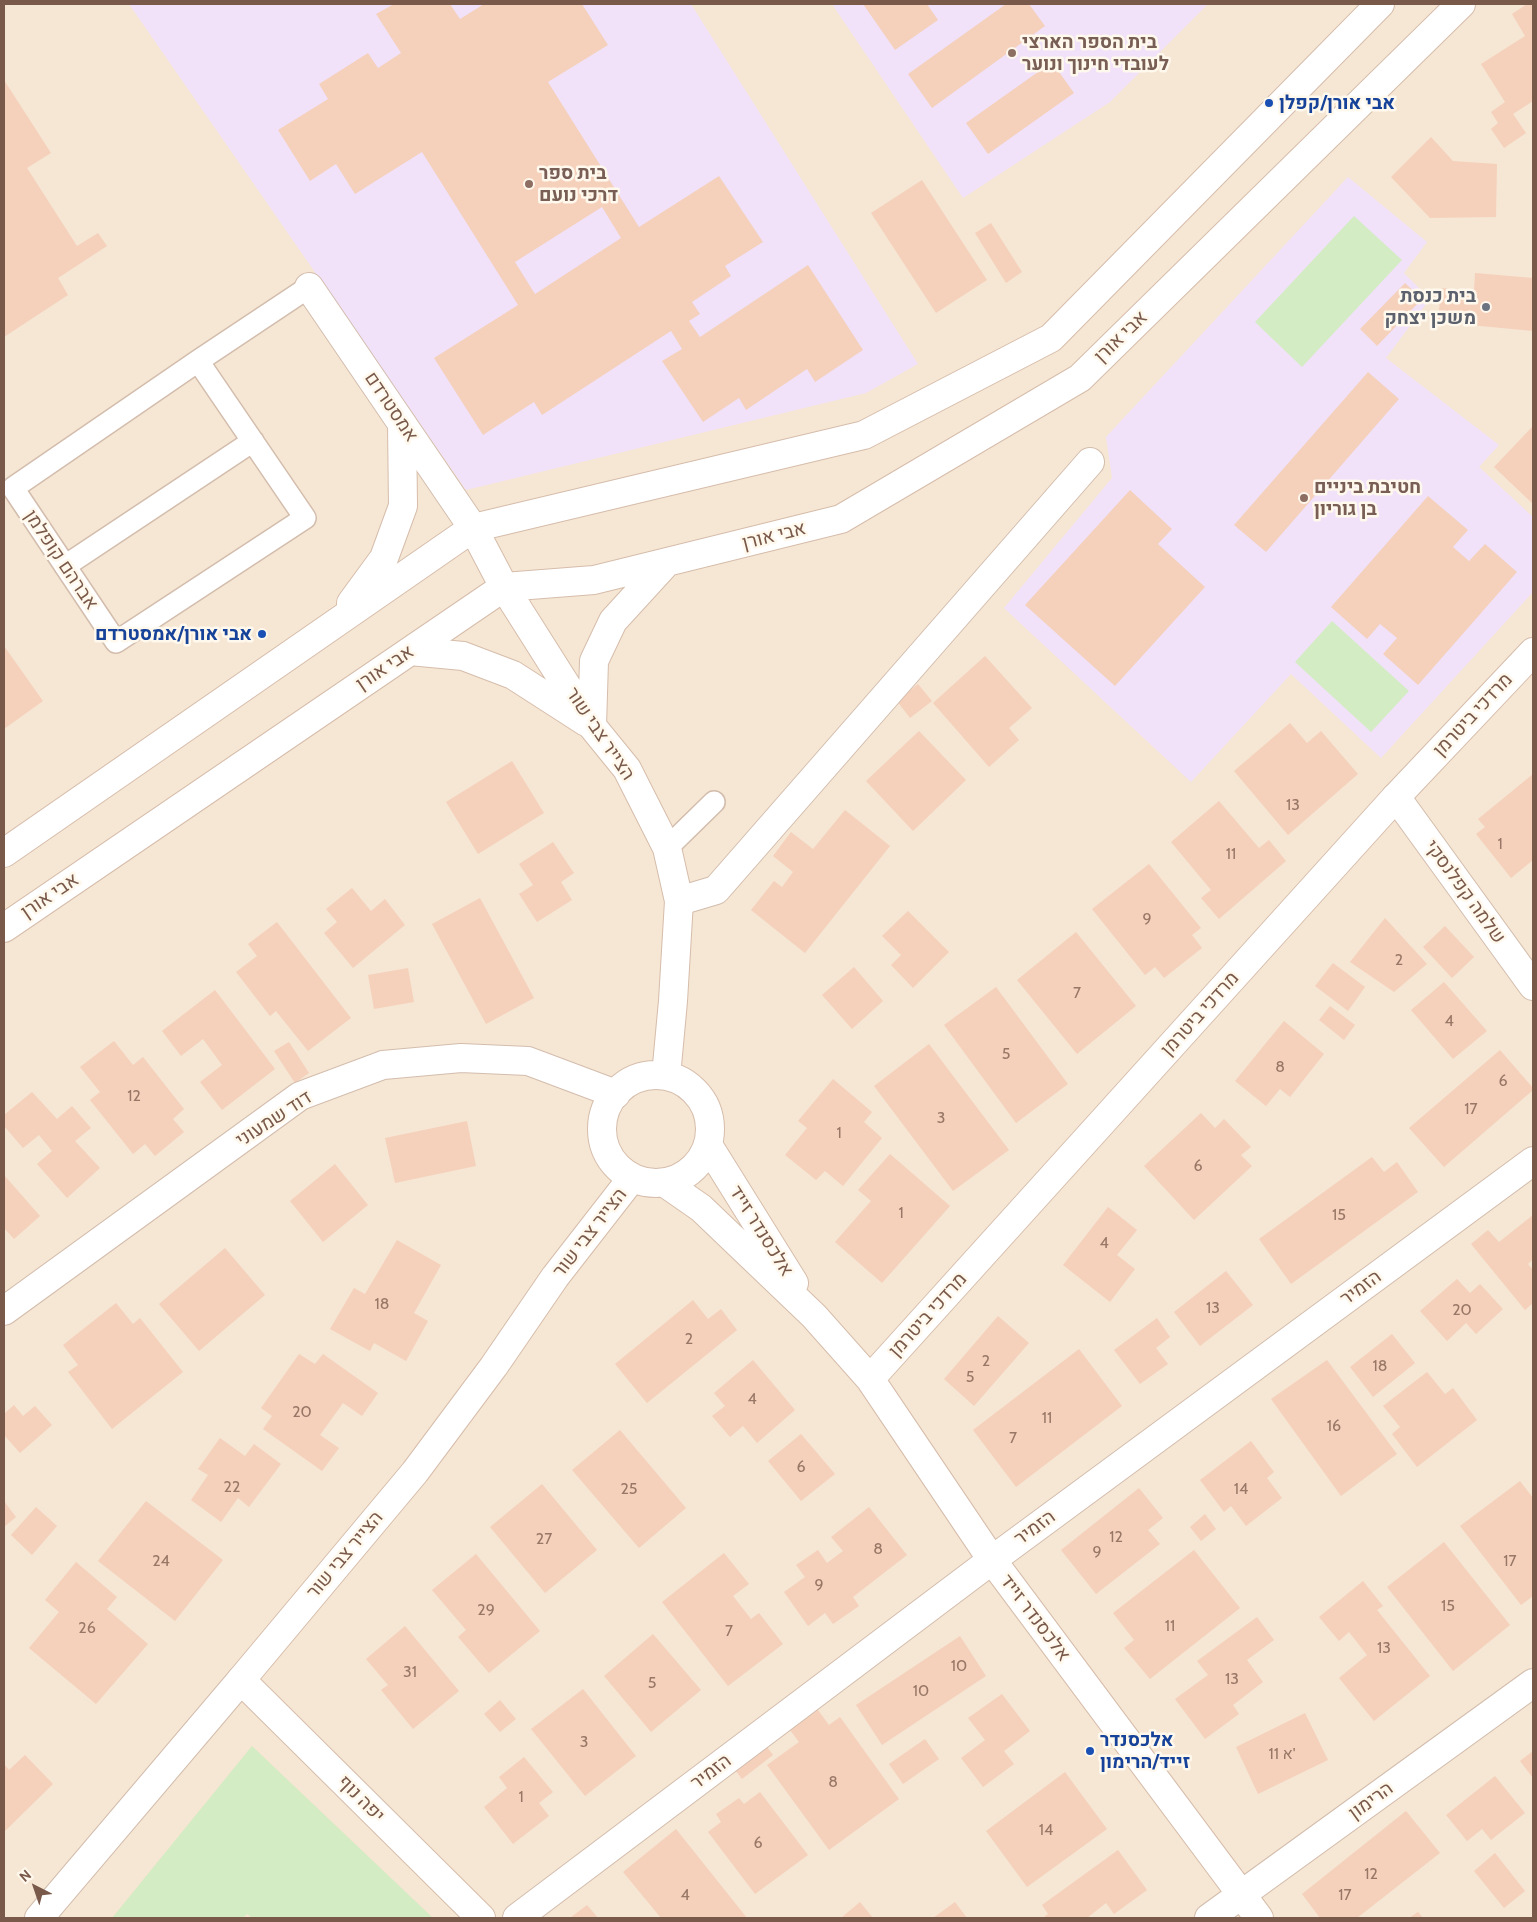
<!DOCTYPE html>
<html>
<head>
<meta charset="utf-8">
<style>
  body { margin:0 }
  #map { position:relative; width:1537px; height:1922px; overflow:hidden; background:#fef4e6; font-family:Cabin,sans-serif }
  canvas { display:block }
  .frame { position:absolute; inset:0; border:5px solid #795949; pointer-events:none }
  .north { position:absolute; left:10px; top:1862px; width:50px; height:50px; -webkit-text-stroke:4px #fff8ed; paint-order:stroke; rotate:319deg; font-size:14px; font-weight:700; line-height:20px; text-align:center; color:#795949 }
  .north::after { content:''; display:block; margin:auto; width:18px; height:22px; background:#795949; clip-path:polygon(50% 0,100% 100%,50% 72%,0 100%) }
</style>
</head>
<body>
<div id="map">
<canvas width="1537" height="1922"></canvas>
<div class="frame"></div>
<div class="north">N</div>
</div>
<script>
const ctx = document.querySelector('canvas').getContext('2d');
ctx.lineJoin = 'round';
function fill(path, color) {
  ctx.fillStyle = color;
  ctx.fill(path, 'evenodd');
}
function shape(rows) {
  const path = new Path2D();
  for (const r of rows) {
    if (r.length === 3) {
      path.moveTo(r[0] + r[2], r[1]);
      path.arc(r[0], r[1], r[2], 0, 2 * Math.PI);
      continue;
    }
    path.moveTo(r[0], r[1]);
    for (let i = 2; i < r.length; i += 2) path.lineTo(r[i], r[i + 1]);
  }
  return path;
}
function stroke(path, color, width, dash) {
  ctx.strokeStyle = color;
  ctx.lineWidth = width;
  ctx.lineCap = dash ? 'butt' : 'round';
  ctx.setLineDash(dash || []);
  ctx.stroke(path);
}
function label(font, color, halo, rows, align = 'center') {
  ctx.font = font + ' Cabin,Heebo,sans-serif';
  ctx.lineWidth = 5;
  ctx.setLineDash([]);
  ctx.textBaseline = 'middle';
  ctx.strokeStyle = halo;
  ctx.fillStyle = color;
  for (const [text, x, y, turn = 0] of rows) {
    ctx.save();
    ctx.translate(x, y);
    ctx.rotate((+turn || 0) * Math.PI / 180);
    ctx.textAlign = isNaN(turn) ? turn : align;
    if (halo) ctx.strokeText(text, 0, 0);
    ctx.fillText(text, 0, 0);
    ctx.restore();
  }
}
const residential = shape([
  [4,4,1533,4,1533,1918,4,1918]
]);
const education = shape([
  [129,4,691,4,918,364,866,393,466,490],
  [832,4,1208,4,1110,102,963,198],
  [1348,177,1427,242,1404,273,1430,299,1386,358,1499,445,1479,467,1533,517,1533,592,1381,758,1291,674,1191,782,1004,608,1112,478,1106,437]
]);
const green = shape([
  [1354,216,1402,260,1302,367,1255,322],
  [1332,621,1409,691,1371,732,1295,662],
  [252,1746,433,1918,252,1918,247,1914,243,1918,112,1918]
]);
const building = shape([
  [394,4,450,4,460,19,484,4,582,4,608,45,548,82,639,227,719,176,763,242,725,266,731,276,692,302,700,314,689,321,700,337,808,265,863,350,815,382,807,369,746,410,739,398,703,422,662,361,682,349,671,331,542,415,534,402,483,435,434,358,518,305,422,152,355,194,336,164,310,181,278,130,328,99,319,84,368,53,378,68,401,53,376,14],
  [602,207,621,238,535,294,515,262],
  [863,4,927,4,938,20,895,50],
  [1006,4,1029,4,1045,26,932,108,908,74],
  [1527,4,1533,4,1533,101,1513,114,1526,133,1504,148,1491,129,1498,123,1491,112,1505,102,1481,64,1525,36,1512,14],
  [1052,62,1074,93,988,154,966,123],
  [4,80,51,153,27,168,77,246,98,233,107,246,58,278,68,295,4,337],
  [1431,137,1453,161,1497,164,1496,217,1430,218,1391,177],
  [922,180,987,280,936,313,871,213],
  [991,223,1022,272,1006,283,975,233],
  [1475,273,1533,278,1533,331,1438,322,1441,288,1474,291],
  [1405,283,1422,299,1377,346,1360,329],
  [1368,372,1399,399,1266,552,1234,525],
  [1533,426,1533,504,1494,467],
  [1130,490,1172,529,1158,544,1205,587,1115,686,1025,605],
  [1428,496,1468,530,1453,547,1469,561,1485,544,1517,572,1418,685,1383,654,1397,638,1380,624,1367,639,1331,607],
  [4,646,43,701,4,729],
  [985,656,1032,708,1009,728,1019,740,989,767,933,703],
  [918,684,932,701,910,718,897,701],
  [1290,723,1307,743,1321,731,1358,774,1288,835,1234,771],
  [919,731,966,780,913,831,866,781],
  [512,761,544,813,478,854,446,802],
  [1533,774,1533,860,1511,878,1476,834,1485,827,1478,819],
  [1219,801,1259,848,1269,840,1286,861,1219,919,1201,898,1211,890,1171,842],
  [845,810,890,846,805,953,751,910,774,881,782,887,793,872,773,856,791,832,813,849],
  [553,842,574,873,561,882,572,900,537,922,519,894,533,885,519,864],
  [1149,864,1201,928,1192,935,1202,948,1164,978,1155,967,1145,975,1092,909],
  [352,888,371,911,385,899,405,925,353,968,324,933,337,922,326,909],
  [480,898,534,998,486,1024,432,924],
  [908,911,949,952,913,988,891,965,901,955,882,936],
  [1385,918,1427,964,1394,992,1350,962],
  [277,922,351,1018,308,1051,276,1011,270,1016,236,972,257,956,248,944],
  [1445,926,1474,957,1452,978,1423,947],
  [1076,932,1136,1006,1077,1054,1017,980],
  [1333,963,1365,987,1348,1011,1315,986],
  [854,967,883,1001,852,1029,822,995],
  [408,968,414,1002,374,1009,368,975],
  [1444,982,1487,1031,1453,1059,1411,1010],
  [996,987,1068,1084,1016,1123,944,1025],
  [215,990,275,1069,222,1110,200,1082,222,1065,203,1039,181,1056,162,1031],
  [1330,1006,1355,1025,1344,1040,1319,1020],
  [1284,1021,1324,1054,1290,1097,1280,1089,1266,1106,1235,1081],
  [114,1041,133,1065,143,1057,184,1109,173,1119,184,1132,155,1156,145,1144,133,1154,90,1100,100,1092,80,1067],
  [289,1042,309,1073,295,1083,274,1051],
  [929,1044,1009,1150,953,1191,874,1086],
  [1500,1050,1533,1088,1533,1090,1444,1167,1409,1128],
  [833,1079,872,1112,864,1122,882,1138,843,1186,825,1171,816,1180,785,1155,807,1128,798,1121],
  [32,1092,57,1119,72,1106,91,1128,75,1141,100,1168,67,1198,37,1164,52,1151,39,1135,23,1148,4,1126,4,1115],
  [1201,1113,1215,1128,1224,1119,1251,1147,1241,1155,1252,1166,1194,1220,1144,1166],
  [467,1121,476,1166,395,1183,385,1138],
  [890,1154,950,1206,882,1283,835,1242,871,1201,858,1190],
  [1372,1157,1384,1172,1397,1162,1418,1192,1291,1284,1259,1239],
  [335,1164,368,1205,323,1242,290,1201],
  [4,1175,40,1216,14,1239,4,1228],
  [1108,1207,1137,1230,1117,1255,1135,1269,1110,1302,1063,1265],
  [1533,1215,1533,1259,1528,1264,1533,1270,1533,1303,1525,1310,1471,1244,1488,1230,1499,1242],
  [397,1240,441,1265,414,1313,428,1321,406,1361,374,1343,370,1351,330,1329,354,1288,365,1294],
  [225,1248,265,1295,199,1351,159,1304],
  [1226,1271,1253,1305,1200,1346,1174,1312],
  [1457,1279,1470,1293,1480,1284,1503,1309,1476,1334,1466,1323,1447,1341,1420,1311],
  [693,1300,708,1319,721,1309,737,1330,647,1403,615,1364],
  [116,1303,133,1324,140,1318,183,1372,112,1429,68,1372,78,1365,63,1345],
  [998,1316,1029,1343,974,1406,944,1379],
  [1157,1318,1170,1337,1156,1348,1168,1364,1140,1384,1114,1350],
  [1392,1334,1415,1363,1373,1397,1350,1367],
  [1079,1349,1122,1406,1016,1487,973,1430],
  [299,1354,315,1364,323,1354,378,1393,362,1416,343,1403,320,1435,339,1448,322,1471,263,1429,272,1416,261,1408],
  [753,1360,795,1410,757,1443,743,1426,730,1437,712,1416,725,1406,714,1393],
  [1327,1360,1397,1454,1341,1496,1271,1399],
  [1427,1372,1445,1394,1453,1388,1477,1420,1417,1467,1392,1434,1400,1427,1383,1406],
  [14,1405,23,1416,35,1406,52,1425,20,1453,4,1435,4,1414],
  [620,1430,686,1508,639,1548,572,1470],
  [801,1434,835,1474,801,1501,768,1461],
  [220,1438,245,1456,254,1444,281,1464,249,1507,238,1498,221,1522,191,1500,208,1475,198,1469],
  [1251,1441,1274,1472,1267,1478,1282,1498,1246,1526,1231,1506,1224,1512,1200,1480],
  [1520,1481,1533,1498,1533,1596,1521,1605,1460,1526],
  [542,1484,597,1550,545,1593,490,1527],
  [1139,1488,1163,1518,1148,1530,1160,1544,1096,1594,1061,1550],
  [4,1501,16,1517,4,1527],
  [146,1501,223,1560,175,1621,98,1561],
  [36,1507,57,1526,32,1555,11,1535],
  [869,1507,907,1555,853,1597,859,1606,833,1624,825,1613,808,1626,784,1592,805,1577,796,1565,818,1550,827,1563,843,1551,831,1537],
  [1205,1514,1216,1529,1201,1541,1190,1527],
  [1444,1542,1510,1625,1453,1671,1387,1587],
  [1194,1550,1240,1608,1150,1679,1124,1648,1134,1640,1113,1613],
  [724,1553,749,1584,733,1596,751,1619,759,1613,783,1644,728,1686,662,1602],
  [476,1554,540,1631,489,1673,458,1637,466,1630,432,1590],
  [76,1562,117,1597,107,1609,148,1644,96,1704,29,1648,59,1612,45,1600],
  [1363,1581,1383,1606,1377,1610,1430,1676,1374,1721,1339,1678,1367,1655,1349,1632,1339,1641,1319,1617],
  [1257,1617,1274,1640,1247,1660,1263,1682,1233,1705,1239,1714,1205,1739,1175,1699,1208,1675,1197,1661],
  [405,1626,459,1691,413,1729,381,1690,388,1685,366,1659],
  [653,1634,701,1690,651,1732,604,1676],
  [960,1636,986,1676,882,1745,856,1705],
  [583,1689,636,1756,585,1796,531,1729],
  [1002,1694,1030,1731,1004,1751,1014,1764,983,1787,961,1758,985,1740,968,1718],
  [500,1700,516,1719,500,1732,484,1714],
  [812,1702,829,1725,840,1717,899,1799,829,1850,767,1765,799,1742,784,1722],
  [1305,1713,1328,1760,1258,1794,1236,1747],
  [761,1739,773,1755,742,1779,729,1762],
  [925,1739,939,1759,903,1784,889,1764],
  [1533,1751,1533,1778,1520,1761],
  [25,1755,53,1784,4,1832,4,1764,9,1770],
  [524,1757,553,1792,539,1803,549,1816,513,1844,484,1807,507,1788,499,1777],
  [1065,1772,1107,1829,1027,1887,986,1831],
  [1495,1776,1525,1813,1491,1840,1482,1829,1467,1841,1446,1815],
  [760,1792,808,1855,755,1894,708,1832,721,1822,716,1814,739,1798,744,1804],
  [1406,1811,1440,1853,1357,1918,1320,1918,1302,1894],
  [676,1829,747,1918,661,1918,623,1872],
  [1118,1850,1147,1890,1114,1914,1106,1903,1087,1918,1043,1918,1048,1914,1042,1905],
  [1495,1853,1525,1891,1504,1908,1474,1871],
  [860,1902,873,1918,841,1918],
  [955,1902,967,1918,933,1918],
  [587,1905,598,1918,570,1918],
  [1418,1912,1423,1918,1409,1918]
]);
const lane = shape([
  [198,361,305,518,116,642,13,488,198,361,309,287],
  [65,566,253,441],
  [667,848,714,802]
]);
const street = shape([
  [309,287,473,528],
  [1396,797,1533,986],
  [679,901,716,890,1090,462],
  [4,1311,300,1096,383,1065,461,1058,528,1061,616,1094],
  [39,1918,241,1680],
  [517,1918,992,1560,1533,1161],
  [1209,1918,1533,1683]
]);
const secondary = shape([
  [473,528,504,587,592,726,627,769,667,848,679,901,673,1001,666,1076],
  [351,603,384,558,403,506,402,424],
  [410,651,463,656,513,675,586,722],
  [592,726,594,661,613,621,667,562],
  [4,853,473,528,864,435,1051,338,1380,4],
  [4,928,504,587,594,580,841,519,1080,378,1461,4],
  [656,1129,54],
  [708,1145,794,1283],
  [665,1183,701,1208,814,1316,870,1379,992,1560,1259,1918],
  [870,1379,1396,797,1533,652],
  [481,1918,241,1680,415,1472,494,1366,555,1277,632,1178]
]);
const markers = [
  [1012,53,5,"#8d6e63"],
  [1269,103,5,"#1a4fb4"],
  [529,184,5,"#8d6e63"],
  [1486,307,5,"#6b7280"],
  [1304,498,5,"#8d6e63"],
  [262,634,5,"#1a4fb4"],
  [1090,1751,5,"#1a4fb4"]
];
const numberNames = [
  ["13",1293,805],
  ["1",1500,844],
  ["11",1231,854],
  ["9",1147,919],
  ["2",1399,960],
  ["7",1077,993],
  ["4",1449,1021],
  ["5",1006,1054],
  ["8",1280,1067],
  ["6",1503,1081],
  ["12",134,1096],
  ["17",1471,1109],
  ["3",941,1118],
  ["1",839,1133],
  ["6",1198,1166],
  ["1",901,1213],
  ["15",1339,1215],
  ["4",1104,1243],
  ["18",382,1304],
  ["13",1213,1308],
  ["20",1462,1310],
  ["2",689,1339],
  ["2",986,1361],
  ["18",1380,1366],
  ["5",970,1377],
  ["4",752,1399],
  ["20",302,1412],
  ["11",1047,1418],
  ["16",1334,1426],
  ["7",1013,1438],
  ["6",801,1467],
  ["22",232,1487],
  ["25",629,1489],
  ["14",1241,1489],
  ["12",1116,1537],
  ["27",544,1539],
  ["8",878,1549],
  ["9",1097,1552],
  ["24",161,1561],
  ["17",1510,1561],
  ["9",819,1585],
  ["15",1448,1606],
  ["29",486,1610],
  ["11",1170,1626],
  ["26",87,1628],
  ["7",729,1631],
  ["13",1384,1648],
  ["10",959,1666],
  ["31",410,1672],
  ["13",1232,1679],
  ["5",652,1683],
  ["10",921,1691],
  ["3",584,1742],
  ["11 א'",1282,1754],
  ["8",833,1782],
  ["1",521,1797],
  ["14",1046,1830],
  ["6",758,1843],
  ["12",1371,1874],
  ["4",685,1895],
  ["17",1345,1895]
];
const educationNames = [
  ["בית הספר הארצי",1022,42],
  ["לעובדי חינוך ונוער",1022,64],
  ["בית ספר",539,173],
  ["דרכי נועם",539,195],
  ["חטיבת ביניים",1314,487],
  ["בן גוריון",1314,509]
];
const transitNames = [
  ["אבי אורן/קפלן",1279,103],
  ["אבי אורן/אמסטרדם",252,634,"right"],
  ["אלכסנדר",1100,1740],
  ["זייד/הרימון",1100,1762]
];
const worshipNames = [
  ["בית כנסת",1476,296],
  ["משכן יצחק",1476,318]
];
const streetNames = [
  ["אבי אורן",1121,337,-44],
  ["אמסטרדם",391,407,56],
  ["אבי אורן",774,536,-14],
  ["אברהם קופלמן",61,560,56],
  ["אבי אורן",385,668,-34],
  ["מרדכי ביטרמן",1473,715,-47],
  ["הצייר צבי שור",600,734,56],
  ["שלמה קפלנסקי",1465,892,54],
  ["אבי אורן",50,896,-34],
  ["מרדכי ביטרמן",1200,1014,-48],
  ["דוד שמעוני",274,1119,-33],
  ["אלכסנדר זייד",761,1231,58],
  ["הצייר צבי שור",590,1233,-52],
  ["הזמיר",1361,1288,-36],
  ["מרדכי ביטרמן",928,1315,-48],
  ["הזמיר",1035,1528,-36],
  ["הצייר צבי שור",345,1555,-50],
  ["אלכסנדר זייד",1035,1618,53],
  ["הזמיר",711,1772,-37],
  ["יפה נוף",361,1799,45],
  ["הרימון",1371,1801,-36]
];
fill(residential, '#f6e6d4');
fill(education, '#f1e2fa');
fill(green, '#d4ecc3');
fill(building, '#f5d1bc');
stroke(lane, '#d3bdad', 24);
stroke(street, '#d3bdad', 30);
stroke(secondary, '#d6bdab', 30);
stroke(lane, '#fff', 21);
stroke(street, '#fff', 28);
stroke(secondary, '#fff', 28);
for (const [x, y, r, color] of markers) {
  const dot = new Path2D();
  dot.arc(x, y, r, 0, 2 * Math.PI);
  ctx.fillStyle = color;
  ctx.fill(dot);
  stroke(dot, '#fff8ed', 2);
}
label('16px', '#987766', null, numberNames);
label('bold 19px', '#785e54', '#fff8ed', educationNames, 'left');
label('bold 19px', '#164399', '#fff8ed', transitNames, 'left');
label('bold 19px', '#5b616d', '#fff8ed', worshipNames, 'right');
label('19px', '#795949', '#fff8ed', streetNames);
</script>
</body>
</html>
